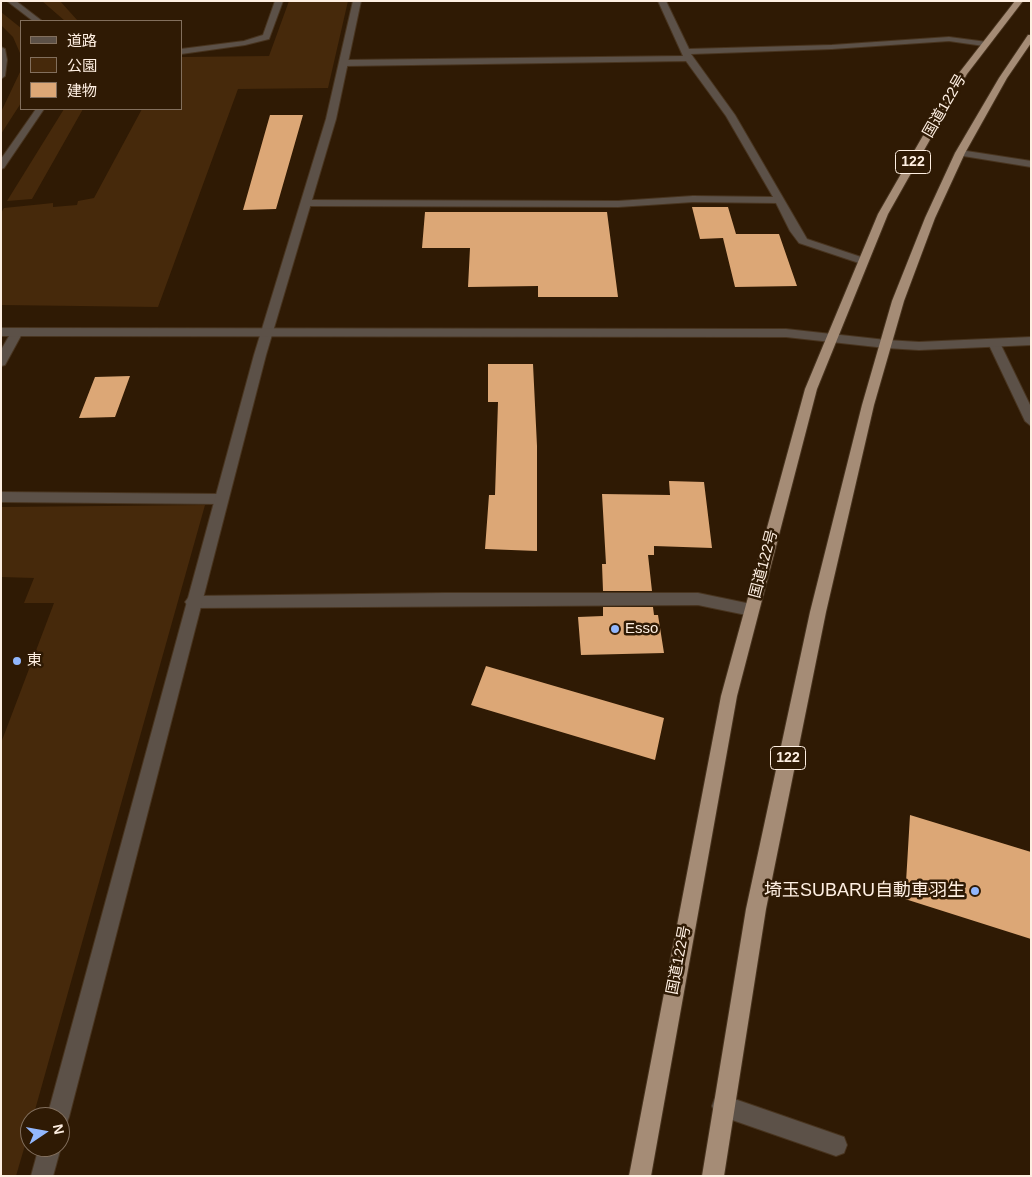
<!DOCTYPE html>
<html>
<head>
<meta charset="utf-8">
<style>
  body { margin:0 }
  #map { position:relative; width:1032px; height:1177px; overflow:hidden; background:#2f1a04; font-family:Arial,"Noto Sans JP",sans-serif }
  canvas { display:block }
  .frame { position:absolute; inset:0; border:2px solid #feefe2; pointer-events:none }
  .legend { position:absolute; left:20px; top:20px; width:162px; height:90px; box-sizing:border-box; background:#2f1a04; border:1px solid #826f5d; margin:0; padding:6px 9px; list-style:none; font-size:15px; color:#feefe2 }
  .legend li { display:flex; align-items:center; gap:10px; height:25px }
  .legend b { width:25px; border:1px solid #826f5d }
  .north { position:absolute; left:20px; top:1107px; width:50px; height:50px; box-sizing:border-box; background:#2f1a04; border:1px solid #826f5d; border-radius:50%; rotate:78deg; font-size:14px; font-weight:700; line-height:20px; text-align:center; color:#feefe2 }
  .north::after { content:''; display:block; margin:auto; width:18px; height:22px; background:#92b7fd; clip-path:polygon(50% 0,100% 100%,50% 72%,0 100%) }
</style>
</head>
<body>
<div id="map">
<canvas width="1032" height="1177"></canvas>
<div class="frame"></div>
<ul class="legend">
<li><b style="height:6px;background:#5c5148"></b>道路</li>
<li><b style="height:14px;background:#46290b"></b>公園</li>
<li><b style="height:14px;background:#dca776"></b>建物</li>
</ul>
<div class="north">N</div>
</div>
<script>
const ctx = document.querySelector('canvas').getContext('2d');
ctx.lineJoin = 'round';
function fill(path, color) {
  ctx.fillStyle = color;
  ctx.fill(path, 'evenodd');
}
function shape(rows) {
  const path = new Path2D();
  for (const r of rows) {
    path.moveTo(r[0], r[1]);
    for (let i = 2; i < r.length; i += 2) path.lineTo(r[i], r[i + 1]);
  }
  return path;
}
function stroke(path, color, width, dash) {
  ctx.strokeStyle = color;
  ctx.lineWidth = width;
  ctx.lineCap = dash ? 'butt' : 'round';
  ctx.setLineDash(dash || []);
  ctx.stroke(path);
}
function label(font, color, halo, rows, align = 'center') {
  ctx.font = font + ' Arial,"Noto Sans JP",sans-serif';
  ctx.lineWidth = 5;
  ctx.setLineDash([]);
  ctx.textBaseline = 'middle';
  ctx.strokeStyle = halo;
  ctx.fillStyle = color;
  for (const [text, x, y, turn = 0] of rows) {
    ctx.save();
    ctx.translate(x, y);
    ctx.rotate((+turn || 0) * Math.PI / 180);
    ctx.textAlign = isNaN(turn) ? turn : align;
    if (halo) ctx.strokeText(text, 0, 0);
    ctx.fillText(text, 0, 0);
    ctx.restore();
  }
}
const green = shape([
  [42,1,60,1,78,21,65,21],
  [289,1,348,1,328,88,238,89,158,307,1,305,1,213,4,208,53,203,53,207,77,205,78,201,94,198,142,109,181,109,181,57,269,56],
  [1,12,21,28,21,103,1,134,1,112,20,72,20,53,13,37,1,25],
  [64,109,83,109,32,199,7,201],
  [205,505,33,1117,30,1117,30,1128,16,1176,1,1176,1,743,54,603,24,603,34,578,1,577,1,507]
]);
const building = shape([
  [270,115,303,115,276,209,243,210],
  [692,207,728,207,736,234,779,234,797,286,735,287,723,238,700,239],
  [425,212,607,212,618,297,538,297,538,286,468,287,470,248,422,248],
  [488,364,533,364,537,446,537,551,485,549,489,495,495,495,498,402,488,402],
  [130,376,115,417,79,418,95,377],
  [669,481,704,482,712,548,654,546,654,555,648,555,652,591,603,591,602,564,606,564,602,494,670,495],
  [603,607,653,607,654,615,658,615,664,653,581,655,578,617,603,616],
  [486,666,664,718,655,760,471,705],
  [910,815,1031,852,1031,939,905,899]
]);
const service = shape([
  [275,1,283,1,269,39,245,45,181,54,181,49,244,41,263,35,275,1],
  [658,1,666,1,689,49,832,45,949,37,987,42,987,46,984,46,949,41,832,49,691,54,735,115,807,239,867,259,867,263,859,263,799,243,790,231,776,203,693,202,618,207,307,206,302,203,307,200,618,201,693,196,773,197,726,116,686,61,344,66,340,63,344,60,683,56,658,1],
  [1,47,5,49,7,60,5,76,1,79,1,47],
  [17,328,23,332,5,365,1,366,1,350,13,329,17,328],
  [994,339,1000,343,1031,407,1031,426,1025,421,988,343,994,339],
  [1,492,220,494,227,499,220,504,1,502,1,492],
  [444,593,698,593,751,604,756,605,759,610,756,615,751,616,698,605,193,608,188,606,185,602,188,598,193,596,444,593],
  [723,1095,844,1137,847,1145,844,1153,836,1156,715,1114,712,1106,715,1098,723,1095]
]);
const minor = shape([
  [353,1,361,1,336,119,266,355,69,1117,66,1125,60,1127,60,1117,47,1117,254,355,326,119,353,1],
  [960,150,1031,161,1031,167,957,155,955,153,960,150],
  [1031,337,1031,345,919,350,886,348,880,344,886,340,919,342,1031,337],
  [60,1145,61,1147,53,1176,31,1176,39,1147,60,1147,60,1145]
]);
const tertiary = shape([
  [7,1,16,1,42,21,33,21,7,1],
  [36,109,44,109,4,168,1,169,1,159,36,109],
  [1,328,786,329,886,340,892,344,886,348,786,337,1,336,1,328]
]);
const trunk = shape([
  [1015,1,1023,1,967,74,888,214,817,389,737,696,651,1176,629,1176,721,696,805,389,878,214,959,73,1015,1],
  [1028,35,1031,35,1031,43,1007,78,965,153,935,218,904,301,874,405,826,612,766,909,724,1176,702,1176,746,909,810,612,862,405,892,301,925,218,955,153,999,78,1028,35]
]);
const markers = [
  [615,629,5,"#92b7fd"],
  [17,661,5,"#92b7fd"],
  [975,891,5,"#92b7fd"]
];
const shields = [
  [913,162,35],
  [788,758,35]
];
const shieldNames = [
  ["122",913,162],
  ["122",788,758]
];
const streetNames = [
  ["国道122号",945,106,-60],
  ["国道122号",764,564,-75],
  ["国道122号",679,960,-79]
];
const poiNames = [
  ["Esso",625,629],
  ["東",27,661]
];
const nearPoinames = [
  ["埼玉SUBARU自動車羽生",965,891]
];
fill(green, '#46290b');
fill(building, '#dca776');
stroke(service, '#48341f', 2);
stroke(minor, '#48341f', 2);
stroke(tertiary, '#48341f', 2);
stroke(trunk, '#48341f', 2);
fill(service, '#5c5148');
fill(minor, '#5c5148');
fill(tertiary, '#5c5148');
fill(trunk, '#a58c76');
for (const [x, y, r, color] of markers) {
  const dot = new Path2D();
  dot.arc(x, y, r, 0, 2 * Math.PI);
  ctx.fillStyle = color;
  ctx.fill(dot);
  stroke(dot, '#2f1a04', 2);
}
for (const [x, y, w] of shields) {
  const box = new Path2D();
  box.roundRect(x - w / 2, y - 11.5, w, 23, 4);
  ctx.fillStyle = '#2f1a04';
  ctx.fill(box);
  stroke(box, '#feefe2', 1);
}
label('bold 14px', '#feefe2', null, shieldNames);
label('15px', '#feefe2', '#2f1a04', streetNames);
label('15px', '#feefe2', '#2f1a04', poiNames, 'left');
label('18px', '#feefe2', '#2f1a04', nearPoinames, 'right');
</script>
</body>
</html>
